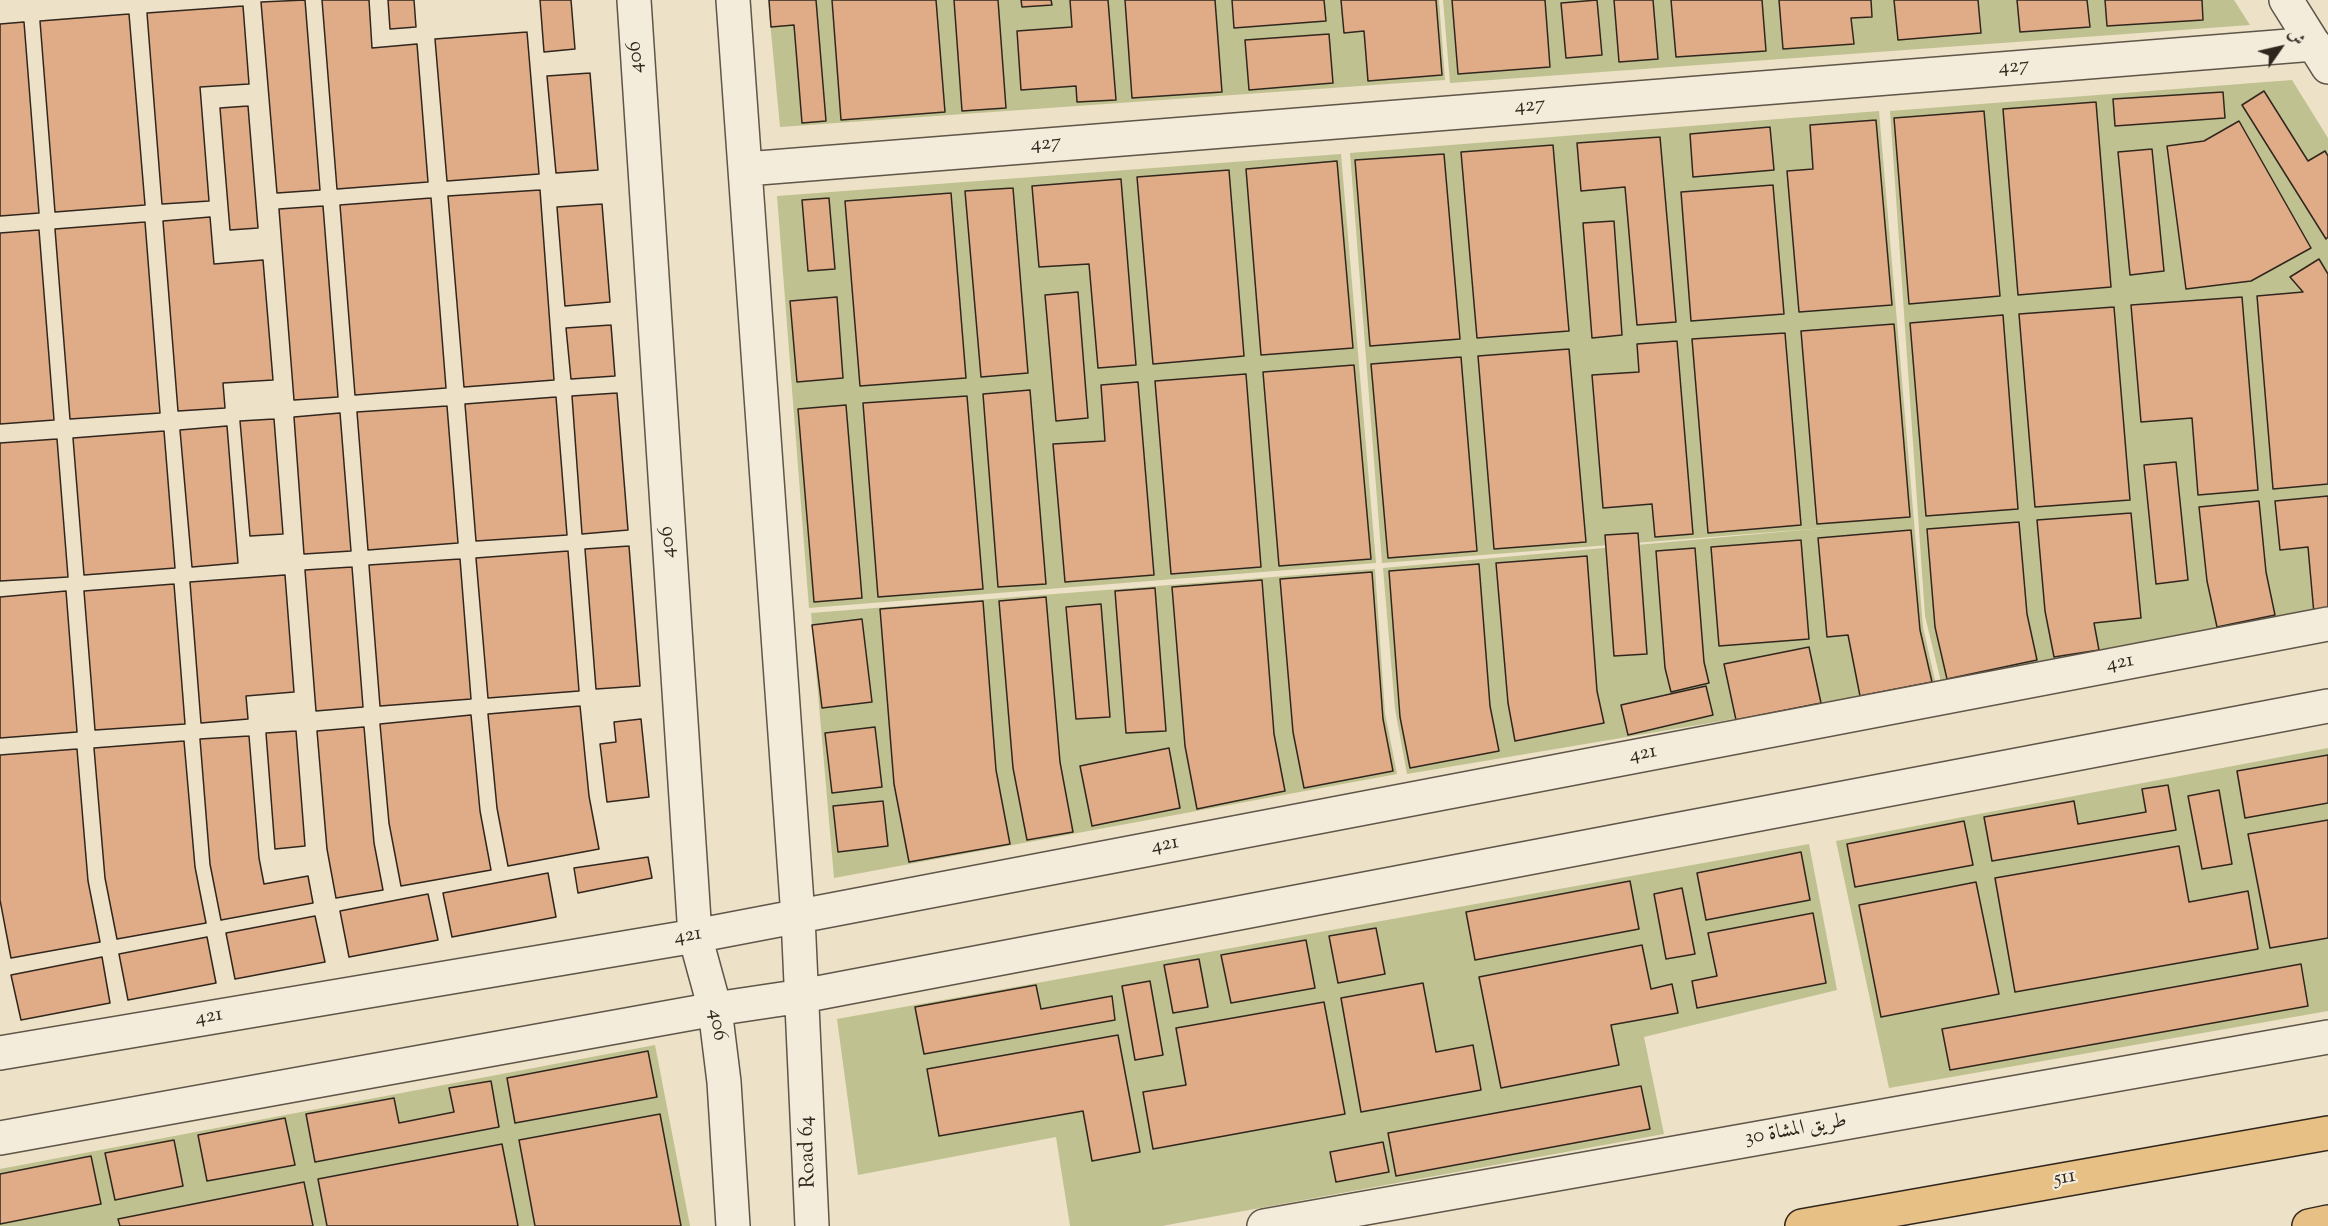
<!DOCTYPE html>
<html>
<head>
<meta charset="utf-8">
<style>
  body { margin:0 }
  #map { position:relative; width:2328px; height:1226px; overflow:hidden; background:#ede1c7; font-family:"Sorts Mill Goudy",Amiri,serif }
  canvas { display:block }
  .north { position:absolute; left:2250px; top:18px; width:60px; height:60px; -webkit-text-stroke:4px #f3ecdb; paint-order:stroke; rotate:56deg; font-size:16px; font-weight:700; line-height:24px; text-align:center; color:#30261d }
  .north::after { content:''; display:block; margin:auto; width:21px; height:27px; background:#30261d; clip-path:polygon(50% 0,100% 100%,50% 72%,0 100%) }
</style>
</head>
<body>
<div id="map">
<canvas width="2328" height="1226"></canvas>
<div class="north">ش</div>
</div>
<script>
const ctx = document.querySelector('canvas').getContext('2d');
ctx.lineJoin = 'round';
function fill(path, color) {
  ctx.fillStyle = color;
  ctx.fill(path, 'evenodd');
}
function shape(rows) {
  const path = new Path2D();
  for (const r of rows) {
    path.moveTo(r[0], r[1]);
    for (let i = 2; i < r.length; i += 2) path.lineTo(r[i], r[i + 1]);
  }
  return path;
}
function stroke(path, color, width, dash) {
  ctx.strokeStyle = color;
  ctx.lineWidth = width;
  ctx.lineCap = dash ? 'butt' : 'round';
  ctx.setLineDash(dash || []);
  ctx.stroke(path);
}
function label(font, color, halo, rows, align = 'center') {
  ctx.font = font + ' "Sorts Mill Goudy",Amiri,serif';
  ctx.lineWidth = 4.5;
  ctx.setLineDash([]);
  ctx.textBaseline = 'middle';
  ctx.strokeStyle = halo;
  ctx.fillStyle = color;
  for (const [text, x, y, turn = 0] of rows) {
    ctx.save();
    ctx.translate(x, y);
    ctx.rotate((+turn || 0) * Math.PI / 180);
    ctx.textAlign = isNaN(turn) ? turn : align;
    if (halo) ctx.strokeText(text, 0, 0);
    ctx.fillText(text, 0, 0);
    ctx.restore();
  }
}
const green = shape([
  [768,0,1439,0,1445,80,780,127],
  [1443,0,2234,0,2250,25,1450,83],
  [2292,80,2328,138,2328,616,1942,686,1925,616,1890,111],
  [1879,111,1923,627,1936,685,1407,774,1395,709,1383,568,1824,528,1382,563,1350,153],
  [1341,154,1376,563,809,608,777,196],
  [1375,569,1385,713,1397,774,834,878,811,613],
  [2328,748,2328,1011,1889,1088,1836,841],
  [1809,844,1837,990,1644,1037,1664,1134,1162,1226,1070,1226,1056,1137,858,1175,837,1019],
  [655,1045,690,1226,0,1226,0,1169]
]);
const building = shape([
  [305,0,320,190,277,193,261,2,305,0],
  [322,0,369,0,372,48,417,44,428,182,337,189,322,0],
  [388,0,414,0,416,27,390,29,388,0],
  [540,0,571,0,575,49,544,52,540,0],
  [769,0,816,0,826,121,802,123,794,25,771,27,769,0],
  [832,0,936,0,945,112,841,120,832,0],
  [954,0,998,0,1006,108,962,111,954,0],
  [1021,0,1051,0,1052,5,1022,7,1021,0],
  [1070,0,1108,0,1116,100,1077,102,1076,86,1021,90,1017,31,1072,27,1070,0],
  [1125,0,1215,0,1222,92,1132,98,1125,0],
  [1232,0,1324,0,1326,21,1234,28,1232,0],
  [1341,0,1436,0,1442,75,1368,81,1364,31,1344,33,1341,0],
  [1452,0,1545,0,1550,67,1458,74,1452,0],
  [1597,0,1602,55,1566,58,1561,3,1597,0],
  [1614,0,1653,0,1658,59,1619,62,1614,0],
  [1671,0,1762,0,1766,51,1676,57,1671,0],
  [1779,0,1871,0,1872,17,1851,18,1854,44,1783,49,1779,0],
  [1894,0,1978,0,1981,33,1898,40,1894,0],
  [2017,0,2087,0,2090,27,2020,32,2017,0],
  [2105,0,2202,0,2203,20,2107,26,2105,0],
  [243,6,249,84,200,87,209,201,162,204,147,13,243,6],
  [129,14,145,205,55,212,40,21,129,14],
  [24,22,39,213,0,216,0,24,24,22],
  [527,32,539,174,447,181,435,39,527,32],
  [1329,34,1333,83,1249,90,1245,40,1329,34],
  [590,73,598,170,556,173,547,76,590,73],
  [2264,91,2308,161,2325,151,2328,156,2328,237,2326,239,2242,105,2264,91],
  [2223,92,2225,118,2115,126,2113,99,2223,92],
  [2096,102,2111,287,2018,295,2003,109,2096,102],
  [248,106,258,228,230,230,220,108,248,106],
  [1984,111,2000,296,1909,304,1894,118,1984,111],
  [1876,120,1892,305,1799,312,1787,171,1813,169,1810,125,1876,120],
  [2239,121,2311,248,2251,281,2186,289,2167,146,2204,141,2239,121],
  [1770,127,1774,170,1693,177,1690,134,1770,127],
  [1660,137,1676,322,1637,325,1625,187,1581,191,1577,143,1660,137],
  [1553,145,1569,331,1477,338,1461,152,1553,145],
  [2152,149,2164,271,2130,275,2118,152,2152,149],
  [1444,154,1460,339,1370,346,1355,160,1444,154],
  [1337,161,1353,348,1261,355,1246,169,1337,161],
  [1229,170,1244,356,1153,364,1137,177,1229,170],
  [1121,179,1136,365,1098,368,1089,264,1039,267,1032,186,1121,179],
  [1773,185,1784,314,1691,321,1681,192,1773,185],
  [1013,188,1028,373,981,377,965,191,1013,188],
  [540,190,554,380,464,387,448,196,540,190],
  [951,193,966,378,860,386,845,201,951,193],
  [431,198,446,388,355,395,340,205,431,198],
  [829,198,835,269,808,271,802,200,829,198],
  [602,204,610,302,565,306,557,207,602,204],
  [323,206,338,397,294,400,279,209,323,206],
  [210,217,214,264,263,260,273,380,223,383,225,408,178,411,163,221,210,217],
  [1614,221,1622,335,1592,338,1583,223,1614,221],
  [145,222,160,413,70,419,55,229,145,222],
  [39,230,54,420,0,424,0,233,39,230],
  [2319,259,2328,274,2328,484,2273,489,2257,296,2303,292,2290,277,2319,259],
  [1078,292,1088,418,1056,421,1045,295,1078,292],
  [837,297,843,378,797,382,790,301,837,297],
  [2242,297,2258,490,2198,495,2192,418,2141,422,2131,305,2242,297],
  [2114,307,2130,500,2035,507,2019,314,2114,307],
  [2003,315,2018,509,1926,516,1910,323,2003,315],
  [1894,324,1910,517,1817,524,1801,331,1894,324],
  [611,325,615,376,571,379,566,328,611,325],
  [1785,333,1801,525,1708,533,1692,339,1785,333],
  [1677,341,1693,534,1655,537,1652,504,1603,508,1592,375,1639,372,1637,344,1677,341],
  [1569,349,1586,542,1494,549,1478,356,1569,349],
  [1461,357,1477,551,1388,558,1371,364,1461,357],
  [1354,365,1371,559,1279,566,1263,372,1354,365],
  [1246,374,1261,567,1171,574,1155,381,1246,374],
  [1138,382,1154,575,1065,582,1053,444,1105,441,1101,385,1138,382],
  [1030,390,1046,584,998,587,983,394,1030,390],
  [617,393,628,530,582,534,572,396,617,393],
  [967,396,983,589,878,597,863,403,967,396],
  [556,397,567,535,476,541,465,404,556,397],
  [846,405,862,598,814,602,798,409,846,405],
  [447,406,458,543,368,550,357,412,447,406],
  [340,413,351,551,304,554,294,417,340,413],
  [274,419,283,534,250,536,240,421,274,419],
  [227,426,238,563,192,567,180,430,227,426],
  [164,431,175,568,84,575,73,438,164,431],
  [57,439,68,577,0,581,0,443,57,439],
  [2176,462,2188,580,2156,584,2144,465,2176,462],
  [2328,496,2328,613,2314,614,2308,547,2280,550,2275,501,2328,496],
  [2259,501,2266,572,2275,615,2217,627,2207,581,2199,507,2259,501],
  [2131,513,2141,618,2094,623,2099,650,2054,657,2045,611,2037,520,2131,513],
  [2019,522,2027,614,2037,660,1947,679,1935,627,1927,529,2019,522],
  [1911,530,1920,630,1932,682,1860,696,1848,635,1827,637,1818,538,1911,530],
  [1638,533,1647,654,1614,656,1605,535,1638,533],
  [1801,540,1809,639,1719,646,1711,547,1801,540],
  [629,546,640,686,596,689,585,549,629,546],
  [1695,548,1704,662,1709,683,1671,692,1665,668,1656,551,1695,548],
  [568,551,579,691,488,698,476,558,568,551],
  [1587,556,1597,691,1604,723,1515,741,1508,703,1496,563,1587,556],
  [460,559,471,699,380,706,369,565,460,559],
  [1479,564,1490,706,1499,751,1410,768,1400,717,1389,571,1479,564],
  [352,567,363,707,316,711,305,570,352,567],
  [1372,572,1383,719,1393,771,1304,788,1293,732,1280,579,1372,572],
  [285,575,294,692,246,696,248,719,201,723,190,582,285,575],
  [1262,580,1274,734,1285,791,1197,809,1185,746,1172,587,1262,580],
  [174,584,185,724,95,730,84,591,174,584],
  [1155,588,1166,731,1126,733,1115,591,1155,588],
  [66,591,77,732,0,738,0,597,66,591],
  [1046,597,1060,762,1073,832,1027,840,1013,768,999,601,1046,597],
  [983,601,996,770,1010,844,909,862,894,784,880,609,983,601],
  [1101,604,1110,717,1076,719,1066,607,1101,604],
  [862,619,872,702,822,708,812,625,862,619],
  [1809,647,1821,703,1736,720,1724,664,1809,647],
  [1706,686,1713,715,1628,735,1621,705,1706,686],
  [580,706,589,796,599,849,508,866,497,808,488,714,580,706],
  [471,715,480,811,491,870,401,886,389,823,380,724,471,715],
  [641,719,649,797,607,802,600,744,616,742,614,722,641,719],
  [364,727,374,843,383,890,336,898,327,849,317,731,364,727],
  [875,727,882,787,832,793,825,733,875,727],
  [296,731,305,846,275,849,266,733,296,731],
  [249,736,259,858,264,884,308,876,313,903,221,920,210,864,200,739,249,736],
  [184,741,195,867,206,923,117,939,105,878,94,748,184,741],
  [1169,748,1180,808,1092,826,1080,766,1169,748],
  [77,749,88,881,100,942,11,958,0,900,0,755,77,749],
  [2328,755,2328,803,2245,818,2237,771,2328,755],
  [2168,785,2176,830,1992,861,1984,817,2074,801,2078,824,2146,812,2142,789,2168,785],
  [2219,790,2232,864,2202,869,2188,796,2219,790],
  [883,801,888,846,838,852,833,806,883,801],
  [2328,820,2328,938,2270,948,2248,834,2328,820],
  [1964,821,1973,865,1855,887,1847,844,1964,821],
  [2179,846,2189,902,2248,891,2258,949,2015,992,1995,878,2179,846],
  [1801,852,1810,900,1706,920,1697,873,1801,852],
  [648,857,652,878,578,893,574,868,648,857],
  [548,873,556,917,452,937,443,893,548,873],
  [1630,881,1639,929,1475,960,1466,912,1630,881],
  [1976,882,1999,994,1881,1017,1859,905,1976,882],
  [1682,888,1695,954,1666,959,1654,894,1682,888],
  [428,894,438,940,349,957,340,911,428,894],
  [1813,913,1826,983,1697,1008,1692,981,1717,976,1708,933,1813,913],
  [315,916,325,962,235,979,226,933,315,916],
  [1376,928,1385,974,1338,983,1329,936,1376,928],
  [207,937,216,983,128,1000,119,954,207,937],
  [1306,940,1315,988,1231,1003,1221,955,1306,940],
  [1642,945,1651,989,1672,984,1678,1013,1611,1025,1619,1065,1501,1088,1479,977,1642,945],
  [102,957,110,1003,21,1020,11,975,102,957],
  [1199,959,1208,1007,1173,1013,1164,965,1199,959],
  [2301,964,2308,1006,1950,1070,1942,1029,2301,964],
  [1150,981,1163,1055,1135,1060,1122,986,1150,981],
  [1423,983,1436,1052,1473,1045,1481,1090,1361,1112,1341,998,1423,983],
  [1036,985,1041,1009,1112,996,1115,1020,924,1054,915,1007,1036,985],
  [1324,1002,1345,1114,1153,1149,1143,1092,1186,1085,1176,1028,1324,1002],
  [1118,1035,1140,1152,1092,1161,1083,1111,939,1136,927,1069,1118,1035],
  [648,1051,657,1097,515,1123,507,1078,648,1051],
  [491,1081,499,1127,315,1162,306,1114,394,1098,399,1123,454,1112,449,1088,491,1081],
  [1641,1086,1650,1129,1396,1176,1388,1133,1641,1086],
  [660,1114,681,1226,535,1226,519,1140,660,1114],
  [285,1118,295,1165,207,1181,198,1135,285,1118],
  [174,1140,183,1186,115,1200,105,1153,174,1140],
  [1383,1142,1389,1172,1336,1182,1330,1152,1383,1142],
  [502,1144,518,1226,327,1226,318,1179,502,1144],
  [91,1156,101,1204,0,1224,0,1174,91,1156],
  [304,1182,313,1226,120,1226,118,1219,304,1182]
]);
const minor = shape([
  [634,0,695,936,715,1009,724,1082,733,1226],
  [733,0,798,917,812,1226],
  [2286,0,2328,67],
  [746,169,2314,44],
  [0,1053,695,936,2328,624],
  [0,1138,715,1009,802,996,2328,706],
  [1264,1226,2328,1037]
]);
const major = shape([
  [1802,1226,2328,1133],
  [2309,1226,2328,1222]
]);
const streetNames = [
  ["406",637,57,-94],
  ["427",2014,68,-5],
  ["427",1530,107,-5],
  ["427",1046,145,-5],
  ["406",669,542,-94],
  ["421",2120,664,-11],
  ["421",1643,755,-11],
  ["421",1165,846,-11],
  ["421",688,937,-10],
  ["421",209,1018,-10],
  ["406",716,1025,81],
  ["طريق المشاة 30",1796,1131,-10],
  ["Road 64",809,1152,-92],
  ["511",2065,1179,-10]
];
fill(green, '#c0c190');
fill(building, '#e0ac87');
stroke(building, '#30261d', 1.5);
stroke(minor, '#5f5548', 36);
stroke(major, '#30261d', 36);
stroke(minor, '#f3ecdb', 33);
stroke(major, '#e6c084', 33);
label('21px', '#30261d', '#f3ecdb', streetNames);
</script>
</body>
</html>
